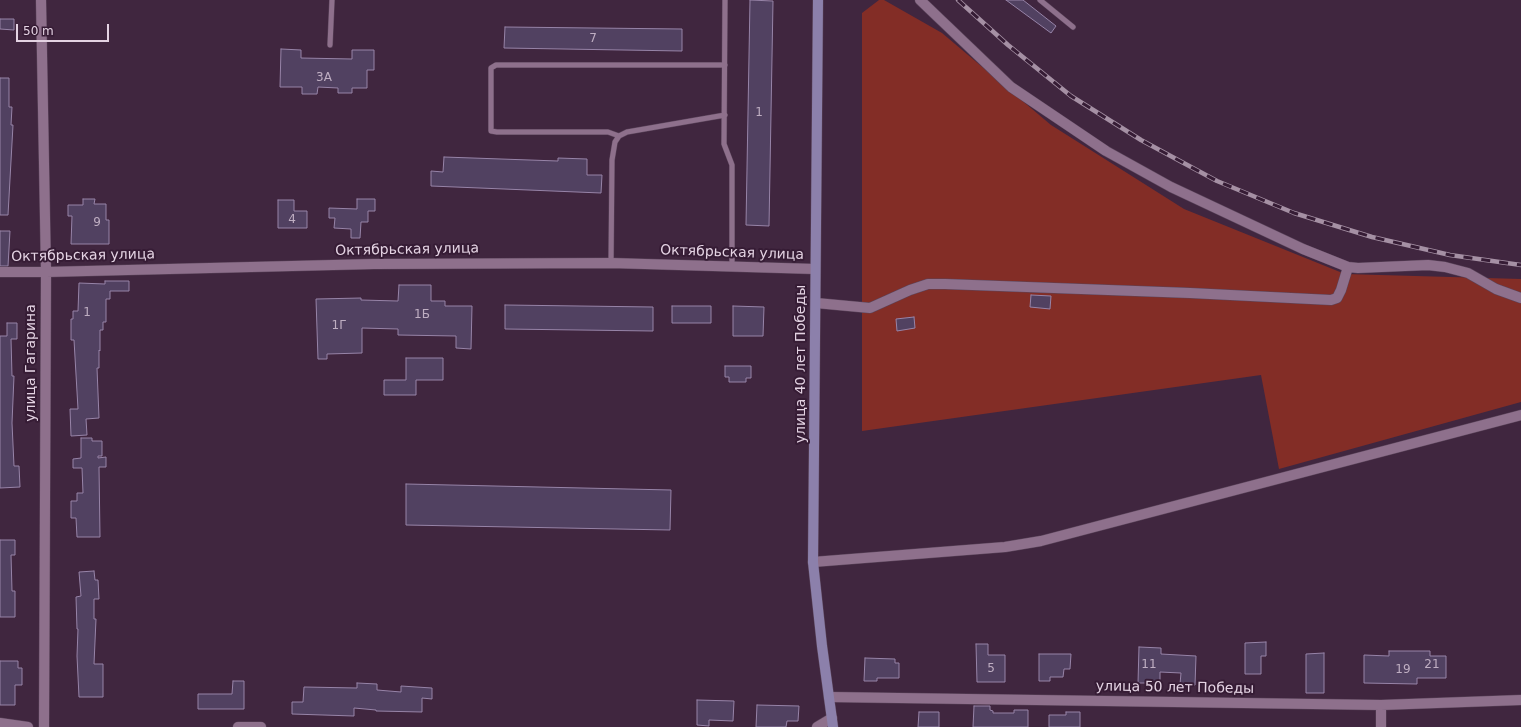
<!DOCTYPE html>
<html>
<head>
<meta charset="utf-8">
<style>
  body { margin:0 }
  #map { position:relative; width:1521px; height:727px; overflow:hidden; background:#40263f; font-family:"DejaVu Sans",sans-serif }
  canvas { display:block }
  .scale { position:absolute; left:16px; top:24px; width:93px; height:18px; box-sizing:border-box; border:2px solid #e4d3e3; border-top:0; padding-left:5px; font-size:12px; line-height:14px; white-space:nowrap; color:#e4d3e3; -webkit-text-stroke:3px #361c35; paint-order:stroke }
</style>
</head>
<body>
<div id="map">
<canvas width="1521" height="727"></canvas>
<div class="scale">50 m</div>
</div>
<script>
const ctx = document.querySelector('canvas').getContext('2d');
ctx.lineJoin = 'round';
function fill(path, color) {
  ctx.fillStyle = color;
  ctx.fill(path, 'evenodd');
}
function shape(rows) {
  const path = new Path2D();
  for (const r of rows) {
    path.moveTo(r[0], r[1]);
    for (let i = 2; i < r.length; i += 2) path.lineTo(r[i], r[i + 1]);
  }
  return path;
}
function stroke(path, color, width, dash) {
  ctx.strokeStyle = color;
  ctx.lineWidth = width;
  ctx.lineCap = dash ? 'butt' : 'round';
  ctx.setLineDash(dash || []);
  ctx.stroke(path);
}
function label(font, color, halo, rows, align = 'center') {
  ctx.font = font + ' "DejaVu Sans",sans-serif';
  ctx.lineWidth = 4;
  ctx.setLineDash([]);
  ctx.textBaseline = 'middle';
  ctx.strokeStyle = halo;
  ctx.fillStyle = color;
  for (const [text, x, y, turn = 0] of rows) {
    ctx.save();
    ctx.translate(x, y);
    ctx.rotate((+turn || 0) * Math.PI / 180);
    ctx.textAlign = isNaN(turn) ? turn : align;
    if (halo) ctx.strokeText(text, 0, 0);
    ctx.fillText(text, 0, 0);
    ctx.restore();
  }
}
const green = shape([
  [879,0,884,0,942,33,1051,125,1184,209,1345,274,1521,279,1521,402,1279,469,1261,375,862,431,862,13]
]);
const building = shape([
  [750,0,773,1,769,226,746,225,750,0],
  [1006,0,1023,0,1056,26,1051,33,1006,0],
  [0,19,14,19,14,30,0,29,0,19],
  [505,27,682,29,682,51,504,48,505,27],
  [281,49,301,50,301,58,352,59,352,50,374,50,374,70,367,70,367,88,352,88,352,93,338,93,338,88,318,87,317,94,302,94,302,87,280,87,281,49],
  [0,78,9,78,9,107,12,107,11,125,13,125,8,215,0,215,0,78],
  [444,157,558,161,558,158,587,159,587,175,602,175,601,193,431,186,431,171,443,172,444,157],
  [83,199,95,199,94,204,106,204,106,220,109,220,109,244,71,244,72,216,68,216,68,205,83,205,83,199],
  [357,199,375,199,375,211,368,211,368,222,361,222,360,238,351,238,351,229,334,228,335,218,329,218,329,208,357,209,357,199],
  [278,200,294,200,294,211,307,211,307,228,278,228,278,200],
  [0,231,10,231,8,266,0,266,0,231],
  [105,281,129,281,129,291,110,291,110,299,106,299,106,322,103,322,103,330,100,330,100,351,99,350,99,368,97,368,99,418,86,419,87,435,71,436,70,409,78,409,74,340,71,340,71,319,73,319,73,311,78,311,79,283,105,284,105,281],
  [399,285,431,285,431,301,445,301,445,306,472,306,471,349,456,348,456,336,398,335,398,329,362,328,362,353,327,354,327,359,318,359,316,299,361,298,361,300,398,301,399,285],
  [1031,295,1051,296,1050,309,1030,307,1031,295],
  [505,305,653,307,653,331,505,329,505,305],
  [672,306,711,306,711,323,672,323,672,306],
  [733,306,764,307,763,336,733,336,733,306],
  [914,317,915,328,897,331,896,319,914,317],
  [7,323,17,323,17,339,11,339,12,376,14,376,12,423,14,466,19,466,20,487,0,488,0,336,7,336,7,323],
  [406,358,443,358,443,380,416,380,416,395,384,395,384,380,406,380,406,358],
  [725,366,751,366,751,378,746,378,746,382,729,382,729,377,725,377,725,366],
  [81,438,92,438,92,441,102,441,102,456,98,456,98,458,106,457,106,467,99,467,100,537,77,537,76,518,71,518,71,501,77,501,77,493,83,493,82,468,73,468,73,459,81,458,81,438],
  [406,484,671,490,670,530,406,525,406,484],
  [0,540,15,540,15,555,11,555,12,591,15,591,15,617,0,617,0,540],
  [94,571,95,580,98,580,99,599,94,599,94,619,96,619,94,664,103,664,103,697,79,697,77,656,78,629,77,629,76,597,81,596,79,572,94,571],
  [1266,642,1266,656,1261,656,1261,674,1245,674,1245,643,1266,642],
  [976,644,988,644,988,655,1005,655,1005,682,977,682,976,644],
  [1139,647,1161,648,1161,654,1196,656,1195,685,1180,684,1181,673,1160,672,1160,683,1138,683,1139,647],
  [1389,651,1430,651,1430,656,1446,656,1446,678,1417,678,1417,684,1364,683,1364,655,1389,656,1389,651],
  [1324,653,1324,693,1306,693,1306,654,1324,653],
  [1039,654,1071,654,1070,669,1064,669,1063,677,1050,677,1050,681,1039,681,1039,654],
  [865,658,895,659,895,663,899,663,899,678,877,678,877,681,864,681,865,658],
  [0,661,18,661,18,668,22,668,22,685,15,685,15,705,0,705,0,661],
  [233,681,244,681,244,709,198,709,198,694,232,694,233,681],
  [357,683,377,684,377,690,401,692,401,686,432,688,432,699,422,698,422,712,376,711,376,710,354,708,354,716,292,714,292,702,303,702,304,687,357,688,357,683],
  [697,700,734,701,733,721,709,720,709,726,697,725,697,700],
  [757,705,799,706,798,721,787,721,786,727,756,727,757,705],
  [974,706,990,706,990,710,993,711,993,713,1014,713,1014,710,1028,710,1028,727,973,727,974,706],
  [919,712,939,712,939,727,918,727,919,712],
  [1066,712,1080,712,1080,727,1049,727,1049,715,1066,715,1066,712]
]);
const lane = shape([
  [725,0,724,144,732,165,732,267],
  [1040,0,1073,27],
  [330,45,332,0],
  [619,136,608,132,497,132,491,131,491,68,496,65,725,65],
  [611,263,612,160,615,142,619,136,627,132,725,115]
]);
const street = shape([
  [41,0,46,272,44,727],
  [920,0,1011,87,1106,151,1171,187,1303,249,1348,267,1358,268,1428,265,1445,267,1468,273,1496,289,1521,298],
  [0,272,46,272,374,264,611,263,815,269],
  [816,303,870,308,910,290,928,284,945,284,1190,293,1331,300,1337,298,1341,290,1348,267],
  [813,562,1005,547,1041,541,1521,415],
  [829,697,1381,705,1521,700],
  [1381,705,1381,727],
  [0,723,28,727],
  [238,727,261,727],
  [817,727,832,718]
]);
const secondary = shape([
  [818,0,813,562,822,646,833,727]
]);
const rail = shape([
  [958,0,1008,45,1071,96,1141,140,1217,181,1294,213,1372,237,1450,255,1521,265]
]);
const numberNames = [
  ["7",593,39],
  ["3А",324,78],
  ["1",759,113],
  ["4",292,220],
  ["9",97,223],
  ["1",87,313],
  ["1Б",422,315],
  ["1Г",339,326],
  ["11",1149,665],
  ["21",1432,665],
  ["5",991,669],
  ["19",1403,670]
];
const streetNames = [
  ["Октябрьская улица",407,250,-1],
  ["Октябрьская улица",732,253,2],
  ["Октябрьская улица",83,256,-1],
  ["улица Гагарина",31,363,-90],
  ["улица 40 лет Победы",801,364,-90],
  ["улица 50 лет Победы",1175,688,1]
];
fill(green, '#832d26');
fill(building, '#514161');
stroke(building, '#9784a8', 1);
stroke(lane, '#5b455b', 6);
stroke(street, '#5b455b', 11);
stroke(secondary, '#5b455b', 11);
stroke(lane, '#8e708c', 5);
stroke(street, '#8e708c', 10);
stroke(secondary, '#8c80ab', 10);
stroke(rail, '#a590a4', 4.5);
stroke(rail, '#361c35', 3, [9]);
label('12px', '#bfaec2', null, numberNames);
label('14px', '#e4d3e3', '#361c35', streetNames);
</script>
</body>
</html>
